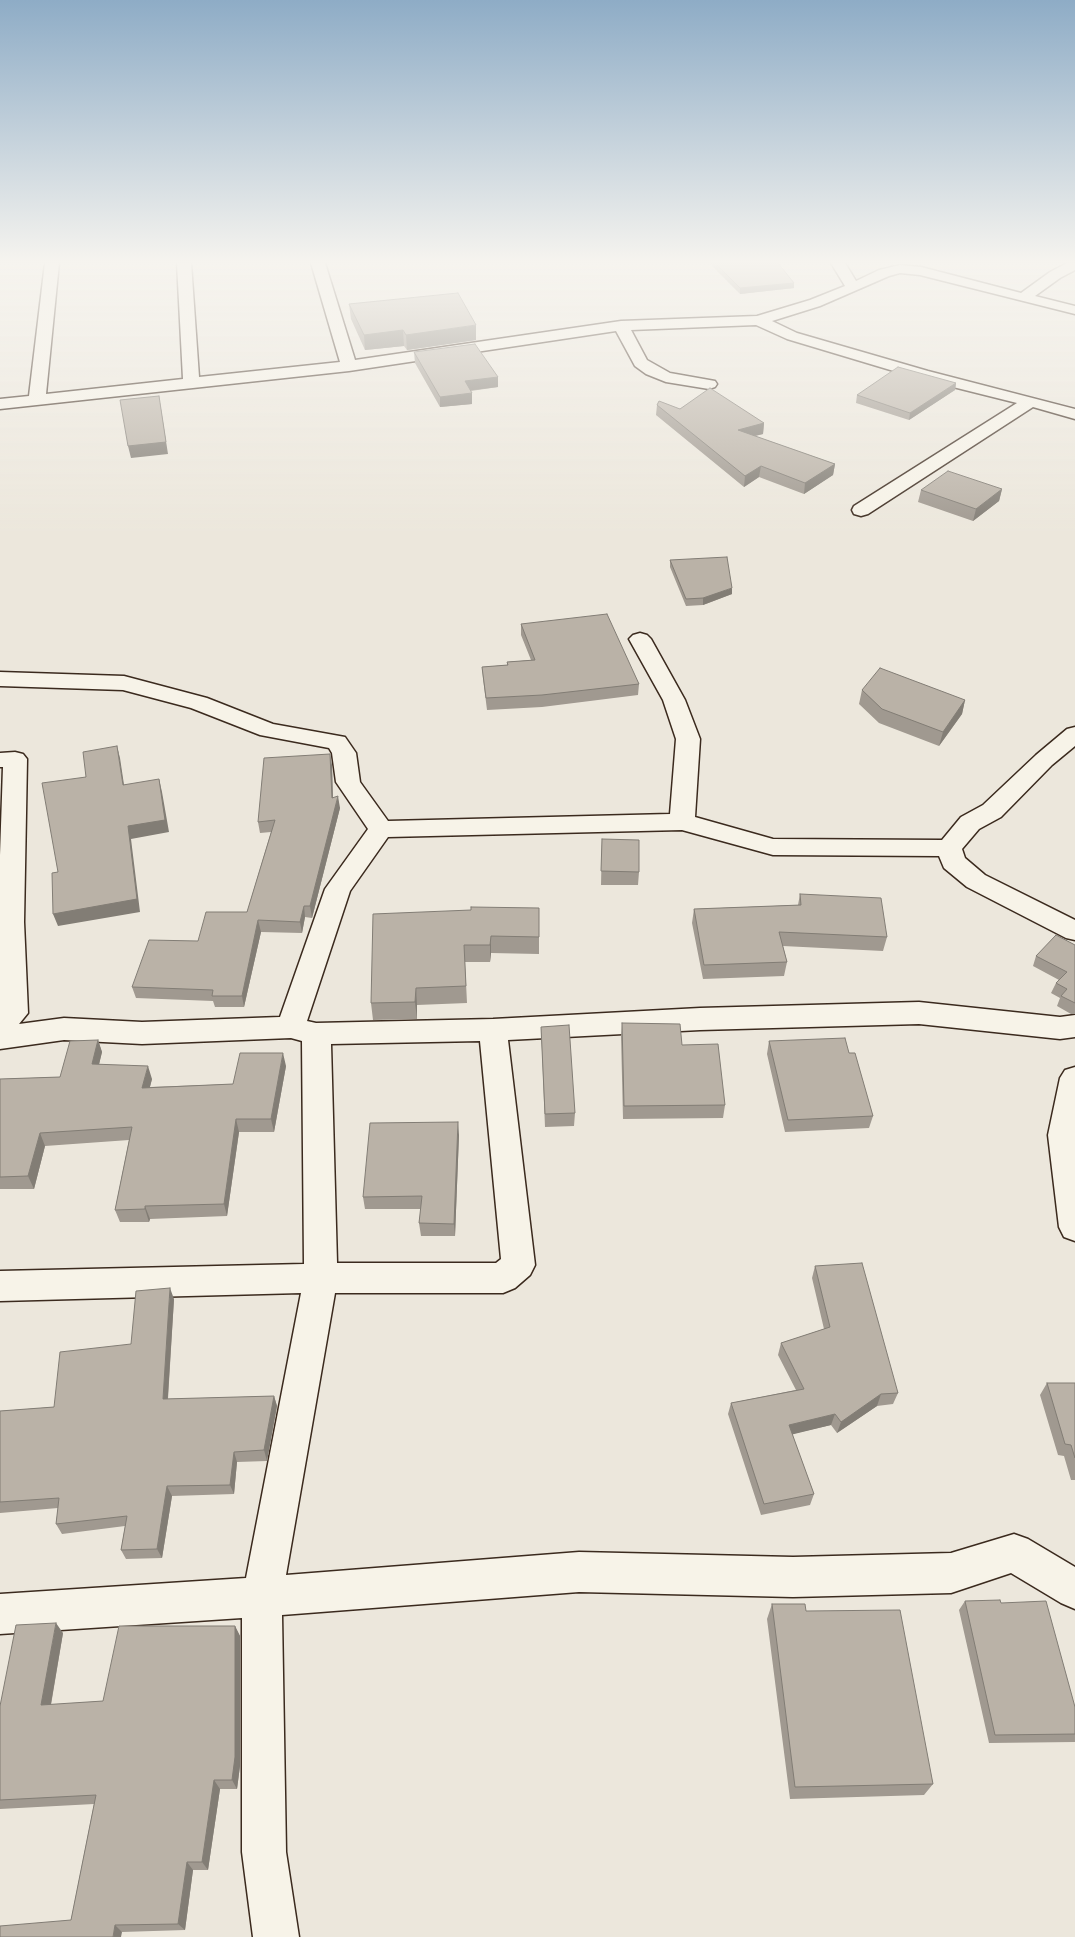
<!DOCTYPE html>
<html>
<head>
<meta charset="utf-8">
<style>
  body { margin:0 }
  canvas { display:block; background:#ece7dc }
</style>
</head>
<body>
<canvas width="1075" height="1937"></canvas>
<script>
const ctx = document.querySelector('canvas').getContext('2d');
ctx.lineJoin = 'round';
function shape(rows) {
  const path = new Path2D();
  for (const r of rows) {
    path.moveTo(r[0], r[1]);
    for (let i = 2; i < r.length; i += 2) path.lineTo(r[i], r[i + 1]);
  }
  return path;
}
function stroke(path, color, width, dash) {
  ctx.strokeStyle = color;
  ctx.lineWidth = width;
  ctx.lineCap = dash ? 'butt' : 'round';
  ctx.setLineDash(dash || []);
  ctx.stroke(path);
}
function fill(path, color) {
  ctx.fillStyle = color;
  ctx.fill(path, 'evenodd');
}
const minor = shape([
  [45,263,59,263,46,394,183,379,177,263,191,263,199,377,340,362,311,263,325,263,355,360,621,321,757,316,810,300,845,286,831,263,845,263,856,281,879,270,900,265,921,267,1021,293,1050,272,1067,263,1075,263,1075,270,1060,278,1035,296,1075,306,1075,314,920,275,900,273,889,276,820,306,772,321,797,333,928,371,1075,409,1075,419,1033,407,868,514,861,516,854,514,852,510,854,506,1017,403,917,378,787,339,756,325,631,330,647,360,670,373,715,381,717,384,715,387,709,389,666,382,646,374,635,366,616,331,349,371,0,409,0,399,29,396,45,263],
  [640,633,647,635,651,639,685,700,700,739,695,817,773,839,942,840,961,817,983,805,1036,755,1067,729,1075,727,1075,746,1052,765,1001,817,979,829,962,849,965,858,985,875,1075,920,1075,940,1066,938,967,887,944,868,939,856,773,855,682,830,388,837,350,891,307,1021,316,1023,493,1019,700,1008,919,1002,1060,1017,1075,1015,1075,1037,1060,1039,919,1024,700,1030,508,1040,535,1265,530,1275,515,1288,503,1293,335,1293,286,1575,579,1552,793,1557,951,1553,1014,1534,1028,1539,1075,1567,1075,1609,1061,1603,1011,1573,951,1593,793,1597,579,1592,282,1615,286,1852,299,1937,253,1937,242,1852,242,1618,0,1634,0,1594,246,1578,301,1293,0,1301,0,1271,304,1264,302,1041,291,1038,142,1044,64,1040,0,1049,0,855,3,767,0,767,0,753,15,752,23,754,27,759,24,922,28,1013,19,1024,64,1018,142,1022,280,1017,325,889,368,829,336,782,332,753,329,748,260,735,191,708,123,690,0,686,0,672,124,676,207,698,273,724,345,737,356,753,360,782,388,821,670,814,676,739,663,700,629,639,633,635,640,633],
  [480,1041,501,1259,496,1263,337,1263,331,1044,480,1041],
  [1075,1067,1075,1241,1064,1237,1059,1227,1048,1135,1060,1078,1065,1070,1075,1067]
]);
const wall = shape([
  [709,263,778,263,794,283,794,288,740,294],
  [349,304,476,340,407,350,404,346,365,350,351,319],
  [414,352,498,377,498,387,471,391,472,404,440,407,415,363],
  [956,383,955,390,909,420,856,403,857,395],
  [657,405,764,423,763,434,755,436,835,464,833,475,804,494,759,477,744,487,656,415],
  [1002,489,999,501,973,521,918,502,921,490],
  [670,560,732,594,703,605,686,606,670,567],
  [521,624,639,684,638,695,542,707,487,710,483,678,482,667,507,665,507,662,531,660,521,635],
  [862,690,965,700,962,714,939,746,879,723,859,704],
  [332,765,333,797,340,808,312,918,305,917,302,933,261,932,244,1007,215,1007,213,1001,136,998,132,987,198,941,247,912,271,832,260,833,258,822],
  [602,839,639,872,638,885,601,885],
  [800,894,887,937,883,951,783,946,787,962,784,976,703,979,692,923,694,909,798,905],
  [539,908,539,954,491,953,490,962,465,962,467,1003,417,1005,417,1019,373,1020,371,1003,471,910],
  [1075,945,1075,1014,1071,1014,1057,1006,1060,998,1051,993,1056,983,1059,980,1033,966,1036,956],
  [622,1023,682,1045,725,1105,723,1118,623,1119,621,1036],
  [541,1027,575,1113,574,1126,545,1127],
  [98,1040,102,1052,99,1064,152,1079,150,1087,233,1084,286,1066,274,1132,239,1132,227,1216,150,1219,149,1222,120,1222,115,1210,129,1140,45,1146,34,1189,0,1189,0,1079,60,1077],
  [769,1041,849,1053,873,1116,869,1128,785,1132,767,1054],
  [459,1135,455,1236,421,1236,419,1223,421,1209,365,1209,363,1197],
  [815,1266,898,1393,893,1404,877,1406,837,1433,831,1425,792,1434,814,1494,810,1505,761,1515,728,1414,731,1403,796,1390,778,1355,781,1343,824,1329,812,1278],
  [174,1299,168,1399,274,1396,277,1406,267,1461,237,1462,234,1494,172,1496,162,1558,126,1559,121,1550,125,1526,62,1534,56,1524,58,1508,0,1513,0,1411,54,1407,131,1344],
  [1047,1383,1075,1383,1075,1480,1071,1480,1064,1456,1058,1455,1040,1395],
  [965,1601,1001,1603,1075,1707,1075,1742,989,1743,959,1610],
  [772,1604,806,1611,933,1784,924,1795,790,1799,767,1619],
  [235,1626,240,1636,240,1766,237,1789,220,1789,208,1870,193,1870,185,1930,122,1932,71,1920,94,1804,0,1809,0,1706,63,1633,51,1705,103,1701]
]);
const shadedWall = shape([
  [794,283,794,288,740,294,740,288],
  [476,325,476,340,407,350,406,335],
  [403,330,404,346,365,350,364,335],
  [498,377,498,387,466,391,465,381],
  [956,383,955,390,909,420,910,413],
  [472,393,472,404,440,407,440,397],
  [159,396,168,454,131,458,128,446],
  [764,423,763,434,737,440,738,430],
  [835,464,833,475,804,494,805,483],
  [761,466,759,477,744,487,745,476],
  [1002,489,999,501,973,521,976,509],
  [732,588,732,594,703,605,703,598],
  [965,700,962,714,939,746,943,732],
  [117,746,120,758,126,798,123,785],
  [330,754,332,765,333,809,332,798],
  [159,779,162,792,169,832,131,839,140,912,58,926,53,914,128,826],
  [338,796,340,808,312,918,310,906],
  [304,906,305,917,302,933,300,922],
  [258,920,261,932,244,1007,242,996],
  [491,936,491,953,490,962,490,945],
  [416,988,417,1005,417,1019,415,1002],
  [98,1040,102,1052,96,1077,92,1064],
  [283,1053,286,1066,274,1132,271,1119],
  [148,1066,152,1079,146,1101,142,1088],
  [236,1119,239,1132,227,1216,224,1204],
  [458,1122,459,1135,455,1236,454,1224],
  [40,1133,45,1146,34,1189,28,1176],
  [145,1206,150,1219,149,1222,145,1209],
  [170,1288,174,1299,167,1410,163,1399],
  [881,1394,877,1406,837,1433,841,1422],
  [274,1396,277,1406,267,1461,264,1450],
  [835,1414,831,1425,786,1436,789,1425],
  [234,1452,237,1462,234,1494,230,1485],
  [167,1486,172,1496,162,1558,157,1549],
  [56,1623,63,1633,49,1715,41,1705],
  [235,1626,240,1636,240,1766,237,1789,232,1780],
  [214,1780,220,1789,208,1870,202,1862],
  [187,1862,193,1870,185,1930,178,1924],
  [115,1925,122,1932,121,1937,113,1937]
]);
const building = shape([
  [715,263,778,263,794,283,740,288,715,263],
  [458,293,476,325,406,335,403,330,364,335,349,304,458,293],
  [475,344,498,377,465,381,472,393,440,397,414,352,475,344],
  [898,367,956,383,910,413,857,395,898,367],
  [710,388,764,423,738,430,835,464,805,483,761,466,745,476,657,405,659,401,680,409,710,388],
  [159,396,166,442,128,446,120,400,159,396],
  [948,471,1002,489,976,509,921,490,948,471],
  [727,557,732,588,703,598,686,599,670,560,727,557],
  [607,614,639,684,542,695,486,698,482,667,508,665,507,662,535,660,521,624,607,614],
  [880,668,965,700,943,732,882,709,862,690,880,668],
  [117,746,123,785,159,779,165,820,128,826,137,899,53,914,52,873,58,872,42,783,86,777,83,752,117,746],
  [330,754,332,798,338,796,310,906,304,906,300,922,258,920,242,996,212,996,213,990,132,987,149,940,198,941,206,912,247,912,275,820,258,822,264,758,330,754],
  [602,839,639,840,639,872,601,871,602,839],
  [800,894,881,898,887,937,779,932,787,962,704,965,694,909,801,905,800,894],
  [471,907,539,908,539,937,491,936,490,945,464,945,466,986,416,988,415,1002,371,1003,373,914,471,910,471,907],
  [1056,935,1075,945,1075,1003,1061,996,1067,989,1056,983,1067,972,1036,956,1056,935],
  [622,1023,680,1024,682,1045,718,1044,725,1105,624,1106,622,1023],
  [569,1025,575,1113,545,1114,541,1027,569,1025],
  [845,1038,849,1053,855,1053,873,1116,788,1120,769,1041,845,1038],
  [98,1040,92,1064,148,1066,142,1088,233,1084,240,1053,283,1053,271,1119,236,1119,224,1204,145,1206,145,1209,115,1210,132,1127,40,1133,28,1176,0,1177,0,1079,60,1077,70,1041,98,1040],
  [458,1122,454,1224,419,1223,422,1196,363,1197,370,1123,458,1122],
  [862,1263,898,1393,881,1394,841,1422,835,1414,789,1425,814,1494,764,1504,731,1403,804,1389,781,1343,830,1327,815,1266,862,1263],
  [170,1288,163,1399,274,1396,264,1450,234,1452,230,1485,167,1486,157,1549,121,1550,127,1516,56,1524,59,1498,0,1502,0,1411,54,1407,60,1352,131,1344,136,1291,170,1288],
  [1047,1383,1075,1383,1075,1458,1071,1445,1065,1444,1047,1383],
  [1000,1600,1001,1603,1046,1601,1075,1707,1075,1734,995,1735,965,1601,1000,1600],
  [772,1604,805,1604,806,1611,900,1610,933,1784,795,1787,772,1604],
  [56,1623,41,1705,103,1701,119,1626,235,1626,235,1757,232,1780,214,1780,202,1862,187,1862,178,1924,115,1925,113,1937,0,1937,0,1926,71,1920,96,1795,0,1800,0,1706,16,1625,56,1623]
]);
stroke(minor, '#3b2a1e', 3);
fill(minor, '#f7f3e8');
fill(wall, '#a09990');
fill(shadedWall, '#827d75');
fill(building, '#bab2a7');
stroke(building, '#827d75', 1);
const sky = ctx.createLinearGradient(0, 0, 0, 535);
sky.addColorStop(0, '#8eacc6');
sky.addColorStop(0.49, '#f6f4ef');
sky.addColorStop(1, '#f6f4ef00');
ctx.fillStyle = sky;
ctx.fillRect(0, 0, 1075, 535);
</script>
</body>
</html>
